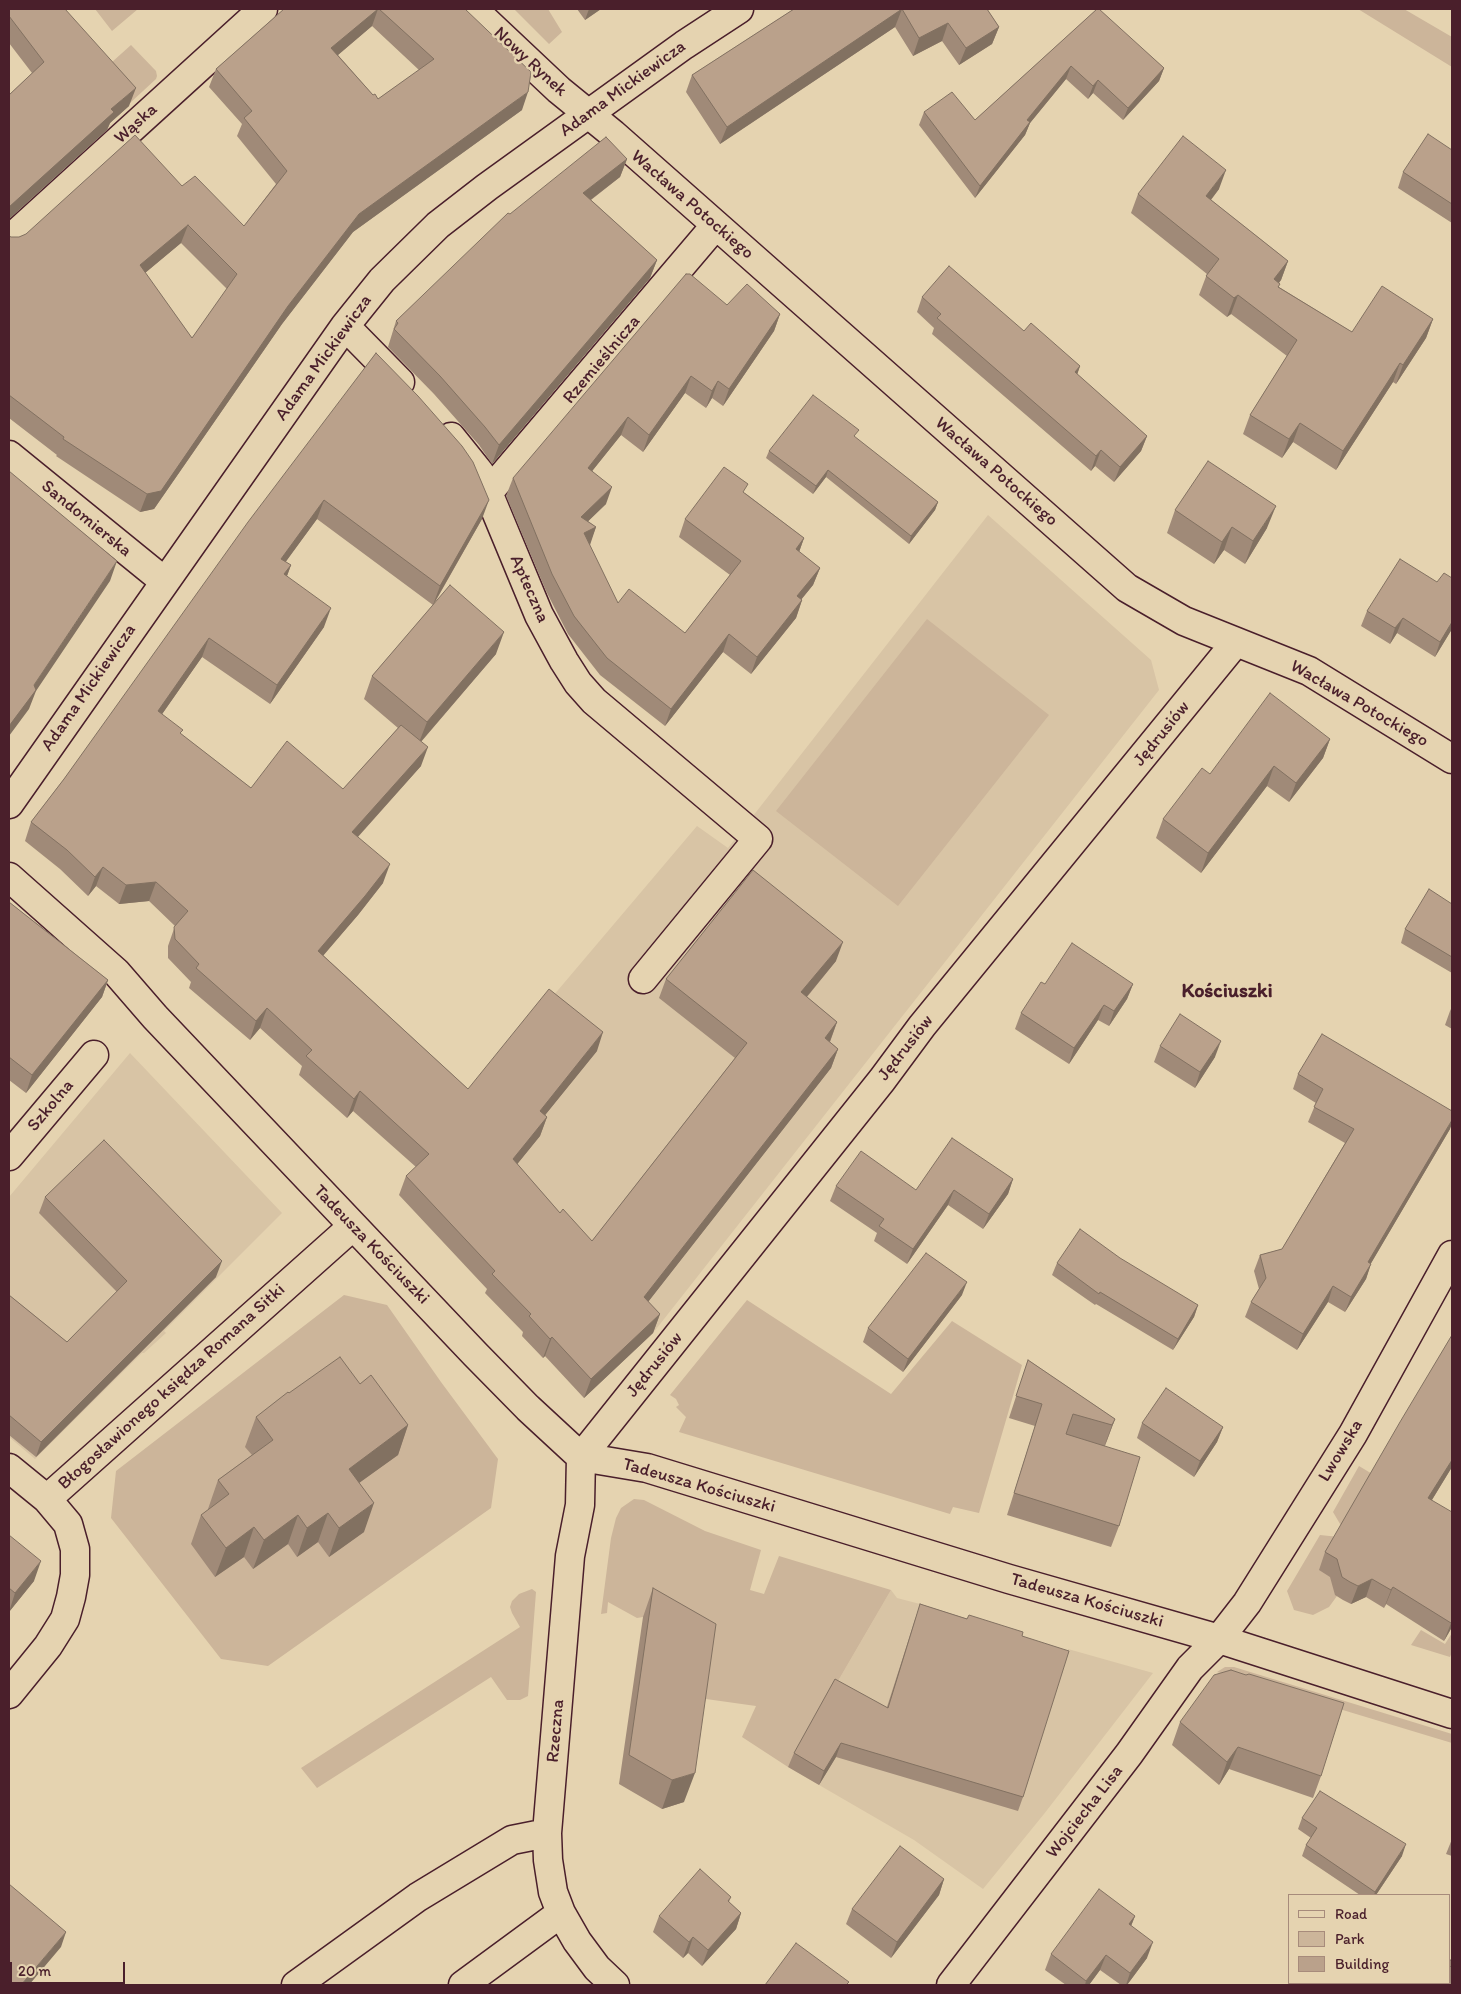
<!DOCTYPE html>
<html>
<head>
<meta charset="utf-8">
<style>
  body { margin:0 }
  #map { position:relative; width:1461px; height:1994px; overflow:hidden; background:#e5d3b0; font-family:Itim,sans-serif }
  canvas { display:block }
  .frame { position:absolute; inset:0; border:10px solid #4a1f2b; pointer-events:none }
  .legend { position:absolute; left:1288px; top:1894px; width:162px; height:90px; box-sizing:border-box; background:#e5d3b0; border:1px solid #a78b7b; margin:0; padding:6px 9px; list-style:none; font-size:15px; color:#4a1f2b }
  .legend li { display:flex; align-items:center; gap:10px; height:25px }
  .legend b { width:25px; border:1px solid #a78b7b }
  .scale { position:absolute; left:10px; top:1962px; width:115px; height:22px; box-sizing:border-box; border:2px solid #4a1f2b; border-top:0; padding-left:6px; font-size:15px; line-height:18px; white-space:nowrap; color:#4a1f2b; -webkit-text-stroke:4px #e5d3b0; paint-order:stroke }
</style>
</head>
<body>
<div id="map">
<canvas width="1461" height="1994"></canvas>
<div class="frame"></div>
<ul class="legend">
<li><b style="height:6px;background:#e5d3b0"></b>Road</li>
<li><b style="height:14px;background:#ccb59a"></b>Park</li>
<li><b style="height:14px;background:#baa18b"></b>Building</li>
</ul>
<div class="scale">20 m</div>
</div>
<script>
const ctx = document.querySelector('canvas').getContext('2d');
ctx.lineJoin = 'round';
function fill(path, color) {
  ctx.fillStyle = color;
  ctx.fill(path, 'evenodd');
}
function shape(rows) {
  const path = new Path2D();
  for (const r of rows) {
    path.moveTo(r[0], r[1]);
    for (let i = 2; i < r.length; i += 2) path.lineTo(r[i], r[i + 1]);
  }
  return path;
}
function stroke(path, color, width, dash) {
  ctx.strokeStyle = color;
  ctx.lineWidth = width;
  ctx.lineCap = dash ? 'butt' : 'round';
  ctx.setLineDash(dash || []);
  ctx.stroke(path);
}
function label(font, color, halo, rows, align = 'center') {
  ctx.font = font + ' Itim,sans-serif';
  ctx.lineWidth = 5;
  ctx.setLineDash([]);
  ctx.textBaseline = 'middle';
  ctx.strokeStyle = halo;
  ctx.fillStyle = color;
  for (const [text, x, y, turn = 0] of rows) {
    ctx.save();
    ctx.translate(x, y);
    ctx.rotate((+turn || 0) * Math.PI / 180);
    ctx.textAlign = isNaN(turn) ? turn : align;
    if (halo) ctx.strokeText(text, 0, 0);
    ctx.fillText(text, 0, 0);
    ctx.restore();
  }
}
const built = shape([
  [988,515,1151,660,1159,690,653,1333,584,1398,545,1356,543,1358,522,1336,524,1333,488,1291,542,1009,697,826,728,848],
  [130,1053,282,1213,164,1331,166,1333,144,1353,142,1353,35,1459,9,1437,9,1197],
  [891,1590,897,1598,920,1604,915,1618,1064,1665,1068,1649,1153,1673,1044,1814,983,1889,914,1840,788,1767]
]);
const green = shape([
  [95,9,138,9,112,31],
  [514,9,548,9,562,32,549,44],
  [1358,9,1404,9,1452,37,1452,67],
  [131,45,156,71,157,76,156,79,130,103,102,71],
  [927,619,1049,715,898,906,776,811],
  [344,1295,387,1305,441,1382,498,1459,491,1508,268,1666,221,1659,111,1518,116,1471],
  [747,1300,891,1394,952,1321,1022,1365,979,1513,953,1507,950,1514,679,1432,686,1417,676,1407,679,1405,676,1399,670,1395],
  [1359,1466,1374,1475,1343,1529,1333,1512],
  [634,1499,644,1500,705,1531,761,1550,750,1590,764,1594,779,1556,891,1590,788,1767,742,1737,756,1706,699,1698,643,1617,637,1618,608,1602,607,1613,601,1614,611,1538,616,1518,621,1508],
  [1320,1535,1339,1537,1337,1596,1329,1607,1313,1615,1294,1610,1287,1591],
  [532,1589,536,1592,528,1696,520,1700,507,1700,491,1677,317,1788,301,1768,520,1627,512,1613,510,1607,512,1601,519,1594],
  [1421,1630,1445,1644,1452,1633,1452,1652,1450,1657,1411,1645],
  [1225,1667,1234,1667,1452,1734,1452,1743,1217,1672]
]);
const minor = shape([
  [473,9,559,90,613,134,1127,588,1184,621,1309,671,1452,759],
  [9,240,263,9],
  [345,326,400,382],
  [451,437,480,473,539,615,564,661,578,683,594,701,758,839,643,979],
  [9,455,164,581],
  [488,493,715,226],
  [9,804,345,326,382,280,438,225,487,187,684,45,739,9],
  [9,877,116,972,155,1017,475,1354,528,1408,581,1457,647,1468,1009,1579,1219,1639,1452,1714],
  [9,1156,94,1055],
  [9,1468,47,1499],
  [9,1694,48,1646,65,1619,71,1597,75,1575,75,1549,68,1524,47,1499,353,1226],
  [296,1985,418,1897,512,1840,547,1833],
  [463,1985,561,1913],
  [615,1985,597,1968,577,1941,561,1913,553,1892,548,1860,547,1833,556,1725,570,1556,580,1505,581,1457,882,1080,922,1026,1236,642],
  [951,1985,1129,1754,1190,1668,1219,1639,1247,1603,1353,1434,1452,1255]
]);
const wall = shape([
  [9,9,129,106,110,123,107,130,9,219,9,95,32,73,9,43],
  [284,9,465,9,522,110,353,232,282,324,154,509,140,512,56,456,57,455,9,418,9,236,11,237,19,237,182,186,244,226,276,184,237,136,242,124,209,87,216,69],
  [372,26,419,70,378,99,373,95,338,55],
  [181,243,227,289,192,338,145,273],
  [577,9,601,9,585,20],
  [794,9,987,9,999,27,992,44,959,65,942,41,913,56,895,27,720,144,686,92,692,75],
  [1097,9,1164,68,1159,81,1123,120,1093,93,1088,99,1066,79,1030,123,1025,135,975,198,919,125,924,112,975,120],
  [1452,150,1452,223,1398,188,1403,172],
  [627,159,620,177,591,200,657,260,650,278,492,464,479,445,434,394,388,347,396,321,510,214],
  [1219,189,1211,200,1288,261,1281,280,1279,283,1279,287,1352,332,1433,319,1426,338,1396,384,1393,382,1336,470,1293,442,1282,458,1243,434,1250,415,1287,356,1231,314,1227,317,1199,295,1207,274,1131,213,1138,194],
  [922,297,1024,331,1080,366,1077,374,1147,436,1141,451,1114,482,1095,466,1091,471,932,334,934,328,917,312],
  [727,305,780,314,774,331,723,406,712,398,706,408,685,393,643,452,621,435,592,471,606,504,588,521,596,527,589,545,618,603,685,633,730,575,679,537,685,519,745,493,804,538,799,552,820,568,813,585,801,600,802,600,796,618,751,674,723,652,665,726,600,675,568,634,546,591,506,496,513,478],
  [376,353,482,519,434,604,496,654,421,742,421,766,358,837,383,883,358,915,323,955,468,1089,597,1051,545,1115,547,1117,540,1136,517,1164,560,1213,592,1241,735,1058,659,998,666,979,836,961,807,997,837,1022,830,1042,838,1049,831,1068,648,1302,660,1314,653,1333,584,1398,545,1356,543,1358,522,1336,523,1332,485,1293,487,1289,399,1195,406,1176,416,1167,353,1111,347,1118,299,1075,302,1066,260,1028,250,1040,189,988,191,982,168,958,168,946,175,926,149,901,119,904,96,886,88,896,60,869,25,841,31,822,64,779],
  [317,519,433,605,372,676,364,699,398,728,343,789,251,788,181,734,162,714,202,657,270,704,324,627,287,576,291,565,285,562],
  [856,438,938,502,935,510,909,544,826,477,813,494,766,458,769,451],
  [1175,510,1267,528,1245,564,1224,550,1214,564,1167,533],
  [1452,578,1452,629,1435,657,1397,633,1390,644,1361,626,1367,611],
  [1330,739,1323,758,1289,802,1267,786,1201,873,1156,838,1163,819,1210,774],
  [9,902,108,980,102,997,26,1093,9,1080],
  [1452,904,1452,973,1401,943,1405,929],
  [1045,984,1133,984,1127,999,1109,1026,1098,1020,1069,1064,1015,1029,1021,1013],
  [1452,1007,1452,1029,1445,1025,1450,1011],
  [1160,1046,1215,1057,1195,1088,1154,1062],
  [1298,1074,1450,1129,1371,1263,1366,1279,1345,1312,1328,1302,1297,1350,1245,1317,1251,1302,1259,1289,1254,1271,1260,1255,1282,1249,1345,1143,1308,1122,1316,1103,1293,1089],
  [1013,1179,1008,1194,983,1229,948,1205,907,1264,874,1241,877,1233,830,1201,836,1186,916,1190],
  [45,1197,216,1277,36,1457,9,1435,9,1295,67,1342,117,1292,39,1213],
  [1057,1263,1198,1305,1194,1317,1173,1350,1096,1304,1095,1305,1052,1275],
  [962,1295,903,1372,863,1342,868,1328],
  [1452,1335,1452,1467,1432,1500,1452,1627,1444,1641,1386,1604,1384,1608,1366,1597,1351,1604,1343,1600,1335,1595,1330,1577,1319,1570,1325,1552],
  [1028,1360,1115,1419,1105,1446,1119,1526,1111,1547,1007,1515,1035,1426,1009,1418],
  [360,1384,408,1425,398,1455,359,1483,364,1532,329,1557,318,1542,297,1557,288,1544,253,1569,244,1557,215,1577,191,1544,201,1515,208,1510,208,1509,218,1480,252,1455,245,1447,256,1417,289,1393],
  [1142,1423,1223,1427,1217,1442,1194,1477,1137,1438],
  [9,1535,34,1581,9,1612],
  [653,1588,684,1802,662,1809,619,1784,643,1617],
  [920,1604,1022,1636,1023,1797,1018,1811,836,1757,819,1785,788,1767,794,1753,887,1707],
  [1180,1722,1321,1776,1313,1798,1229,1769,1219,1785,1172,1745],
  [1302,1818,1402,1856,1376,1895,1360,1895,1302,1856,1306,1845,1311,1838,1298,1829],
  [1452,1839,1452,1856,1446,1854],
  [944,1879,939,1895,891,1958,846,1924,852,1909],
  [731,1897,729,1902,741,1913,736,1929,702,1966,688,1953,683,1958,653,1932,659,1916],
  [1135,1916,1131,1926,1147,1958,1127,1985,1121,1985,1100,1970,1089,1985,1066,1985,1045,1970,1051,1954],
  [1452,1958,1452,1985,1451,1985,1447,1983,1450,1983,1450,1961]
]);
const shadedWall = shape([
  [378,9,372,26,325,66,331,48],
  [589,9,601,9,585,20],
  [902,9,895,27,720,144,727,127],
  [948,23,942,41,913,56,919,38],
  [999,27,992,44,959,65,966,48],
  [1071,66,1066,79,1030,123,1025,135,975,198,980,186,1027,120],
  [1164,68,1159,81,1123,120,1128,108],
  [1098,80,1093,93,1088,99,1093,86],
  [136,88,129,106,110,123,107,130,9,219,9,207,111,109],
  [528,92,522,110,353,232,282,324,154,509,140,512,147,494,288,306,359,214],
  [627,159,620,177,576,211,583,193],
  [1226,170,1219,189,1199,215,1206,196],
  [188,225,181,243,133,283,140,265],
  [657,260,650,278,492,464,499,445],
  [1288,261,1281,280,1267,298,1274,279],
  [1238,295,1231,314,1227,317,1234,298],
  [780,314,774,331,723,406,729,389],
  [1433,319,1426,338,1396,384,1403,365],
  [1400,363,1393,382,1336,470,1343,451],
  [1080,366,1075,381,1075,372],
  [691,376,685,393,643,452,649,435],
  [718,381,712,398,706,408,712,391],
  [628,417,621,435,581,485,588,468],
  [1300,423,1293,442,1282,458,1289,439],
  [1147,436,1141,451,1114,482,1120,467],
  [1101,450,1095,466,1091,471,1096,456],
  [828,470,826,477,813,494,816,486],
  [612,487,606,504,575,534,581,517],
  [324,500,317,519,274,578,281,559],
  [489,500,482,519,433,605,440,586],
  [938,502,935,510,909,544,911,536],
  [1276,506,1267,528,1245,564,1253,541],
  [596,527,590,545,577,551,584,533],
  [1232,527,1224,550,1214,564,1222,542],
  [804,538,798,555,796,549],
  [117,561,110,581,36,691,29,709,9,736,9,726,34,685],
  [291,565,284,584,284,574],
  [820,568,813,585,790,613,797,596],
  [802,600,796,618,751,674,757,657],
  [331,608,324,627,270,704,277,685],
  [1403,618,1397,633,1390,644,1395,628],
  [1452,622,1452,629,1435,657,1440,642],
  [504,632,496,654,418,745,427,722],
  [729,634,723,652,665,726,671,709],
  [209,638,202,657,151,730,158,711],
  [1330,739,1323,758,1289,802,1296,783],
  [428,747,421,766,345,851,352,832],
  [1274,766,1267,786,1201,873,1208,853],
  [390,864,383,883,358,915,311,970,318,951],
  [103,867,96,886,88,896,95,877],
  [156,882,149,901,119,904,126,885],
  [843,942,836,961,794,1012,801,992],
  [108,980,102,997,26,1093,32,1075],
  [1133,984,1127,999,1109,1026,1114,1011],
  [1104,1005,1098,1020,1069,1064,1074,1048],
  [267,1008,260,1028,250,1040,256,1021],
  [837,1022,830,1041,818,1057,825,1038],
  [603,1032,597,1051,533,1130,540,1111],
  [1221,1041,1215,1057,1195,1088,1200,1072],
  [838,1049,831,1068,637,1316,644,1297],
  [360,1091,353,1111,347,1118,354,1099],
  [547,1117,540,1136,506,1178,513,1159],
  [1452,1120,1452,1124,1450,1129,1363,1277,1368,1262],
  [1013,1179,1008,1194,983,1229,989,1214],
  [954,1190,948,1205,907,1264,913,1249],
  [222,1261,216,1277,36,1457,41,1442],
  [1371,1264,1366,1279,1345,1312,1351,1297],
  [967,1282,962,1295,903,1372,908,1359],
  [1333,1286,1328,1302,1297,1350,1303,1334],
  [1198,1305,1194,1317,1173,1350,1178,1339],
  [660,1314,653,1333,584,1398,591,1379],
  [552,1337,545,1356,543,1358,550,1339],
  [1115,1419,1107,1440,1104,1447,1112,1425],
  [408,1425,398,1455,338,1498,349,1469],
  [1223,1427,1217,1442,1194,1477,1200,1461],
  [1452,1460,1452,1467,1422,1516,1428,1498],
  [374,1503,364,1532,329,1557,339,1528],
  [328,1513,318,1542,297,1557,307,1528],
  [298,1515,288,1544,253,1569,264,1540],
  [254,1527,244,1557,215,1577,226,1548],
  [41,1561,34,1581,9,1612,15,1593],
  [1372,1579,1366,1597,1351,1604,1358,1586],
  [1393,1587,1386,1604,1384,1608,1391,1590],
  [1452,1620,1452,1627,1444,1641,1451,1623],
  [841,1743,836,1757,819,1785,824,1771],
  [1238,1747,1229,1769,1219,1785,1227,1762],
  [695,1773,684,1802,662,1809,672,1780],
  [1406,1844,1402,1856,1376,1895,1374,1895,1375,1892],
  [944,1879,939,1895,891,1958,897,1942],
  [741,1913,736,1929,702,1966,708,1950],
  [1135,1916,1129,1931,1129,1924],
  [66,1932,61,1947,29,1985,21,1985],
  [693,1937,688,1953,683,1958,689,1942],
  [1153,1942,1147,1958,1127,1985,1126,1985,1130,1973],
  [1106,1955,1100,1970,1089,1985,1085,1985,1086,1981]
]);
const building = shape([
  [9,9,65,9,136,88,111,109,114,112,9,207,9,95,44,62,9,16,9,9],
  [284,9,378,9,331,48,373,95,375,94,378,99,434,59,379,9,465,9,531,72,528,92,359,214,288,306,161,491,147,494,63,439,64,437,9,395,9,254,10,253,9,252,9,236,11,237,19,237,26,234,135,135,182,186,195,176,244,226,287,171,244,118,252,111,216,69,284,9],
  [188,225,237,274,192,338,140,265,188,225],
  [794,9,987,9,999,27,966,48,948,23,919,38,902,9,727,127,692,75,794,9],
  [1097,9,1099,9,1164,68,1128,108,1098,80,1093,86,1071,66,1027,120,1030,122,980,186,924,112,952,92,975,120,1097,9],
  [1428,134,1452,150,1452,204,1403,172,1428,134],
  [1183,136,1226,170,1206,196,1288,261,1274,279,1280,284,1278,287,1352,332,1382,286,1433,319,1403,365,1400,363,1343,451,1300,423,1289,439,1250,415,1297,340,1238,295,1234,298,1206,276,1219,259,1138,194,1183,136],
  [606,137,627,159,583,193,657,260,499,445,485,427,440,376,394,329,398,323,396,321,508,213,510,214,606,137],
  [949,266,1024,331,1031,323,1080,366,1075,372,1147,436,1120,467,1101,450,1096,456,937,318,941,314,922,297,949,266],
  [686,274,690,274,727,305,747,284,780,314,729,389,718,381,712,391,691,376,649,435,628,417,588,468,612,487,581,517,596,527,584,533,618,603,629,589,685,633,741,561,685,519,724,467,748,484,743,492,804,538,796,549,820,568,797,596,802,600,757,657,729,634,671,709,607,658,574,616,552,574,513,478,686,274],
  [376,353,418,396,462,446,473,462,489,500,440,586,324,500,281,559,291,565,284,574,331,608,277,685,209,638,158,711,183,730,180,733,251,788,287,741,343,789,401,725,428,747,352,832,390,864,365,896,318,951,468,1089,549,989,603,1032,540,1111,547,1117,513,1159,560,1213,563,1209,592,1241,747,1043,666,979,753,870,843,942,801,992,837,1022,825,1038,838,1049,644,1297,660,1314,591,1379,552,1337,550,1339,529,1316,531,1314,492,1274,495,1271,406,1176,429,1154,360,1091,354,1099,306,1056,312,1050,267,1008,256,1021,196,968,199,964,175,939,174,927,188,911,156,882,126,885,103,867,95,877,67,850,31,822,64,779,248,522,376,353],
  [813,395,859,430,854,436,938,502,911,536,828,470,816,486,769,451,813,395],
  [1208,461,1276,506,1253,541,1232,527,1222,542,1175,510,1208,461],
  [9,471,117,561,34,685,36,690,9,726,9,471],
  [1400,559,1437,582,1444,573,1452,578,1452,622,1440,642,1403,618,1395,628,1367,611,1400,559],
  [450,585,504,632,427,722,372,676,450,585],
  [1270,693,1330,739,1296,783,1274,766,1208,853,1163,819,1202,768,1210,774,1270,693],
  [1429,889,1452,904,1452,957,1405,929,1429,889],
  [9,902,108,980,32,1075,9,1057,9,902],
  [1072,943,1133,984,1114,1011,1104,1005,1074,1048,1021,1013,1041,982,1045,984,1072,943],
  [1180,1014,1221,1041,1200,1072,1160,1046,1180,1014],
  [1322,1034,1452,1111,1452,1120,1368,1262,1371,1264,1351,1297,1333,1286,1303,1334,1251,1302,1266,1278,1260,1255,1282,1249,1354,1129,1314,1107,1323,1089,1298,1074,1322,1034],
  [952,1138,1013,1179,989,1214,954,1190,913,1249,879,1226,884,1219,836,1186,861,1151,916,1190,952,1138],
  [104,1140,222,1261,41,1442,9,1415,9,1295,67,1342,127,1281,45,1197,104,1140],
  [1080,1229,1120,1258,1198,1305,1178,1339,1100,1292,1099,1294,1057,1263,1080,1229],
  [926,1253,967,1282,908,1359,868,1328,926,1253],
  [1452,1335,1452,1460,1428,1498,1452,1512,1452,1620,1451,1623,1393,1587,1391,1590,1372,1579,1358,1586,1350,1582,1342,1577,1337,1559,1325,1552,1400,1422,1452,1335],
  [340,1357,360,1384,371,1375,408,1425,349,1469,374,1503,339,1528,328,1513,307,1528,298,1515,264,1540,254,1527,226,1548,201,1515,229,1494,218,1480,273,1440,256,1417,288,1392,289,1393,340,1357],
  [1028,1360,1115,1419,1112,1425,1073,1414,1066,1434,1140,1457,1119,1526,1014,1493,1042,1404,1016,1396,1028,1360],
  [1166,1388,1223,1427,1200,1461,1142,1423,1166,1388],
  [9,1535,41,1561,15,1593,9,1588,9,1535],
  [653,1588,716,1624,695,1773,672,1780,629,1755,653,1588],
  [920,1604,967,1619,969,1615,1023,1632,1022,1636,1069,1651,1023,1797,841,1743,824,1771,794,1753,835,1679,888,1708,920,1604],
  [1231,1670,1246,1675,1249,1674,1344,1703,1321,1776,1238,1747,1227,1762,1180,1722,1214,1675,1231,1670],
  [1320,1791,1406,1844,1375,1892,1306,1845,1317,1828,1302,1818,1320,1791],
  [900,1846,944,1879,897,1942,852,1909,900,1846],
  [700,1869,731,1897,728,1901,741,1913,708,1950,693,1937,689,1942,659,1916,700,1869],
  [9,1884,66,1932,21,1985,9,1985,9,1884],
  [1099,1889,1135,1916,1129,1924,1153,1942,1130,1973,1106,1955,1086,1981,1051,1954,1099,1889],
  [796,1943,849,1982,846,1985,765,1985,796,1943],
  [1452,1958,1452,1968,1450,1966,1450,1961,1452,1958]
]);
const streetNames = [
  ["Nowy Rynek",530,62,43],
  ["Adama Mickiewicza",623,89,-36],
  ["Wąska",136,124,-42],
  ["Wacława Potockiego",692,205,41],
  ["Adama Mickiewicza",324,358,-54],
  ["Rzemieślnicza",602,360,-50],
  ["Wacława Potockiego",996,472,41],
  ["Sandomierska",86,519,39],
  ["Apteczna",529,589,66],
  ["Adama Mickiewicza",89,688,-55],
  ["Wacława Potockiego",1359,704,30],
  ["Jędrusiów",1162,734,-51],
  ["Jędrusiów",906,1048,-52],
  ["Szkolna",51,1106,-50],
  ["Tadeusza Kościuszki",371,1245,46],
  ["Jędrusiów",655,1365,-51],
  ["Błogosławionego księdza Romana Sitki",172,1387,-42],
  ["Lwowska",1341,1451,-59],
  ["Tadeusza Kościuszki",699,1486,16],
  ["Tadeusza Kościuszki",1087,1601,16],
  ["Rzeczna",556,1731,-85],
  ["Wojciecha Lisa",1085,1812,-52]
];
const quarterNames = [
  ["Kościuszki",1227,992]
];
fill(built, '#d8c4a5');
fill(green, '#ccb59a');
stroke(minor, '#4a1f2b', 31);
stroke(minor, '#e5d3b0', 28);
fill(wall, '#a08a78');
fill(shadedWall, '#827161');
fill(building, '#baa18b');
stroke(building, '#827161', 1);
label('18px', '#4a1f2b', '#e5d3b0', streetNames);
label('bold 20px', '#4a1f2b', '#e5d3b0', quarterNames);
</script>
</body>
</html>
